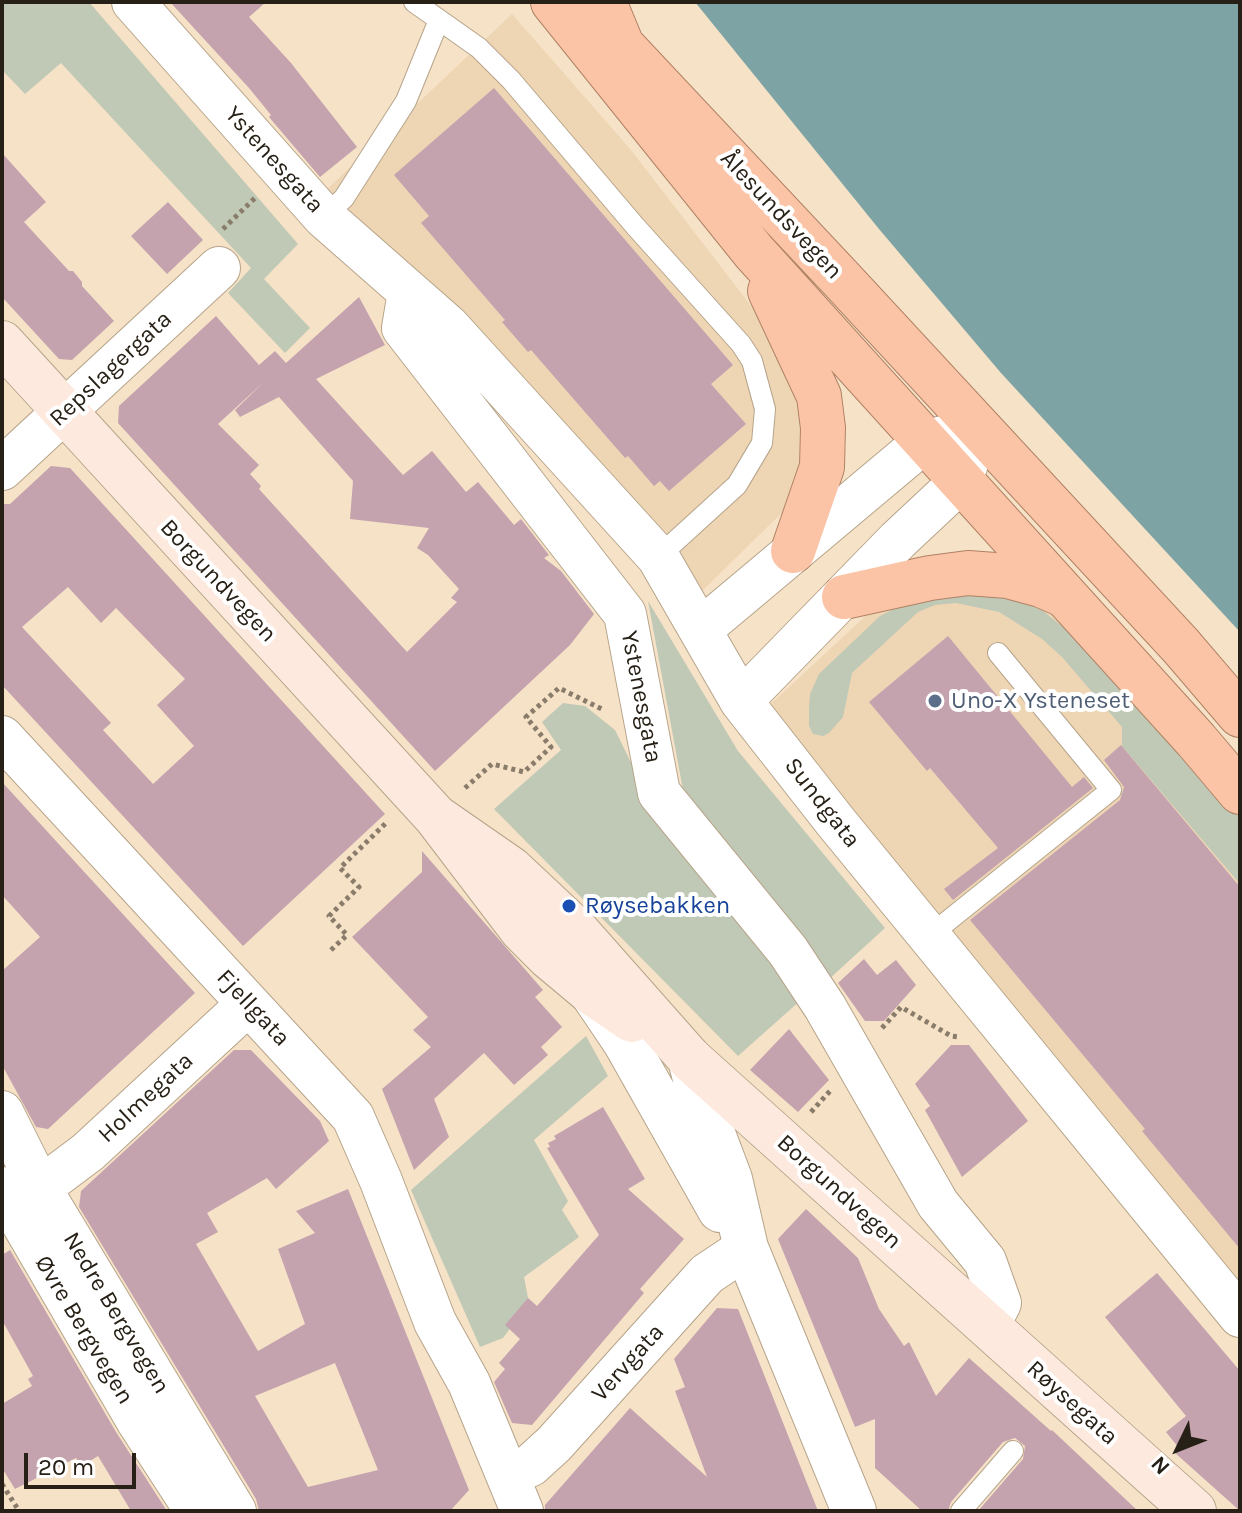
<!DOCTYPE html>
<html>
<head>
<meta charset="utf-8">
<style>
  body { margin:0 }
  #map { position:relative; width:1242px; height:1513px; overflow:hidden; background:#f6e2c7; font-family:Karla,sans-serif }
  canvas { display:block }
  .frame { position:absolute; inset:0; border:4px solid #272016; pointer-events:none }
  .north { position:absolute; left:1138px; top:1409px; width:80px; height:80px; -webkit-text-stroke:6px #fff; paint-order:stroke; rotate:227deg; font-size:22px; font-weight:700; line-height:32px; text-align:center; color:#272016 }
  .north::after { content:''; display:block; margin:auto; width:28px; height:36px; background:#272016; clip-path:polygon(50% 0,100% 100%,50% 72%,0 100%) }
  .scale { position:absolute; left:24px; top:1453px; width:112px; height:36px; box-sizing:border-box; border:4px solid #272016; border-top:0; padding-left:10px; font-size:24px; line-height:28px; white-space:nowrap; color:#272016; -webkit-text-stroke:6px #fff; paint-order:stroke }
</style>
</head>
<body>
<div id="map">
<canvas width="1242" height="1513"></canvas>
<div class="frame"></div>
<div class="north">N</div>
<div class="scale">20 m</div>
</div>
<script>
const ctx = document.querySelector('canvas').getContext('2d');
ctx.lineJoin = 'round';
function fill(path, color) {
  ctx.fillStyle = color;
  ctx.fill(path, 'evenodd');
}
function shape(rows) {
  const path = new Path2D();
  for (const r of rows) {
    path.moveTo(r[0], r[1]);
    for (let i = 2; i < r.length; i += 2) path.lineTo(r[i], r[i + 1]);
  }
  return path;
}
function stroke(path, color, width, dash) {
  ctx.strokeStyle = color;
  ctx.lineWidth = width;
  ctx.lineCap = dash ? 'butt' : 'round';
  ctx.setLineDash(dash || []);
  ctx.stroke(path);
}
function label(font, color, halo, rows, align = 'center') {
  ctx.font = font + ' Karla,sans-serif';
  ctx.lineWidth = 8;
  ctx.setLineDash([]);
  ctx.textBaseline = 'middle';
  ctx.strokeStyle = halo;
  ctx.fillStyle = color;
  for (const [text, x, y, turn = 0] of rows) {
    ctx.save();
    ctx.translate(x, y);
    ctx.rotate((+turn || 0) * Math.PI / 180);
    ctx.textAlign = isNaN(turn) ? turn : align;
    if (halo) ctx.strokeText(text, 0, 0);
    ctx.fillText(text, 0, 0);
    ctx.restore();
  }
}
const built = shape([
  [512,14,631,150,772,333,799,386,805,452,799,496,696,597,324,192],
  [958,583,1053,600,1240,802,1240,1302,761,713,873,609]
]);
const green = shape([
  [2,2,89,2,298,244,264,279,310,328,285,353,228,293,251,268,61,63,25,94,2,70],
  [976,591,1020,602,1042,610,1069,632,1233,807,1240,817,1240,884,1122,746,1122,727,1062,657,1042,639,999,612,956,603,935,605,918,612,852,673,843,717,829,733,823,736,813,734,809,726,809,708,810,694,819,674,880,616,906,603],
  [648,601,738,751,885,928,828,980,683,790],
  [563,703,585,706,615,730,650,801,801,1000,738,1056,494,809,561,750,542,722],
  [586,1036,608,1076,534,1140,568,1201,562,1210,579,1237,524,1277,529,1303,503,1338,480,1347,411,1190]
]);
const water = shape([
  [695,2,1240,2,1240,632,1001,373,879,229]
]);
const building = shape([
  [170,2,266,2,249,17,291,63,357,147,320,177,269,117,271,115,249,88],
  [494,88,733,365,711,384,746,424,669,491,660,481,654,486,628,456,625,458,531,350,528,352,502,322,505,320,421,223,429,216,394,175],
  [2,153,46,202,24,222,69,271,73,271,82,282,82,286,114,321,72,360,59,359,2,297],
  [168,202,203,240,167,274,131,236],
  [359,297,385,345,316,379,403,475,432,451,466,492,478,482,514,525,521,519,549,555,544,558,561,571,594,614,570,645,435,771,118,423,119,406,216,316,259,365,275,351,286,363],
  [265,381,235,410,240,417,279,397,353,481,350,519,429,528,417,548,428,555,459,589,451,598,457,602,407,652,259,489,261,486,250,474,259,465,218,424],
  [51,466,70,468,385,814,243,946,2,685,2,504,10,504],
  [68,587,101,623,116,608,185,679,157,705,194,746,153,784,103,730,111,723,22,627],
  [948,636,1072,787,1084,777,1093,788,953,900,944,889,998,848,930,768,927,771,869,702],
  [1121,745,1240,887,1240,1249,1142,1131,1145,1129,970,920,1120,800,1124,787,1104,760],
  [2,782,195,993,48,1129,36,1127,2,1065,2,971,40,937,2,895],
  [422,851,543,990,535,997,562,1027,541,1047,548,1055,514,1085,484,1053,434,1099,449,1137,414,1170,382,1089,431,1047,413,1030,428,1017,352,937,422,872],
  [864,959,877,975,896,960,916,985,884,1021,865,1021,838,983],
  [789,1029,829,1080,798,1112,750,1070],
  [951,1045,969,1045,1028,1121,962,1177,925,1110,930,1106,915,1084],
  [234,1050,251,1050,320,1121,329,1141,276,1189,267,1178,207,1213,218,1232,196,1244,258,1351,305,1324,278,1249,315,1233,296,1211,348,1189,469,1490,450,1511,259,1511,256,1499,79,1207,81,1191],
  [335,1363,378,1470,308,1487,255,1396],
  [603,1107,645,1179,628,1189,684,1239,640,1289,644,1293,532,1425,512,1423,494,1382,505,1369,499,1363,520,1339,505,1325,528,1298,537,1306,599,1235,547,1148,550,1147,548,1143,556,1139,554,1136],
  [806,1209,858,1258,879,1309,904,1346,909,1342,936,1396,969,1358,1051,1431,1052,1430,1138,1511,978,1511,1023,1459,1025,1446,1015,1438,1003,1442,951,1502,948,1511,922,1511,875,1468,875,1419,855,1427,778,1239],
  [10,1250,116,1432,167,1511,131,1511,98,1456,82,1466,76,1458,15,1489,2,1468,2,1404,32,1386,28,1379,33,1376,2,1320,2,1255],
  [1157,1273,1240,1371,1240,1511,1174,1452,1179,1448,1166,1432,1186,1416,1105,1317],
  [717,1308,738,1309,818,1511,545,1511,545,1505,630,1408,707,1477,675,1391,685,1387,674,1359]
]);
const path = shape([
  [223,229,256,197],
  [465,788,492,764,524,772,551,747,526,717,559,688,604,710],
  [331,950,347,935,329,916,359,887,340,868,387,822],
  [882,1028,901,1007,951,1036,959,1037],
  [811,1112,830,1091],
  [2,1484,19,1511]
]);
const service = shape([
  [414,2,479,48,511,80,635,226,741,344,752,361,765,409,762,443,737,485,658,557],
  [324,217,344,198,406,101,439,20],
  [929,936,1111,790,998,653],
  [961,1511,1013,1451]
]);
const minor = shape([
  [133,2,324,217,448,326,658,557,741,701,835,821,1240,1316],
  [409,292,403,328,625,614,659,793,788,951,825,1007,938,1204,985,1261,1000,1303,988,1326],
  [2,469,219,268],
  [700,630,924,442,958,433],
  [741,701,898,540,961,481,979,428],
  [2,737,353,1117,381,1181,435,1322,469,1383,522,1511],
  [2,1112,40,1188,235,1511],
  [2,1188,137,1420,196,1511],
  [40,1188,88,1152,248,1004],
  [508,1476,531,1465,554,1444,707,1274,746,1248]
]);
const tertiary = shape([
  [592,993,625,1042,720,1210],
  [690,1059,701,1102,730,1179,746,1248,854,1511]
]);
const secondary = shape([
  [2,343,436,817,522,930,549,957,592,993,632,1020],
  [436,817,511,869,575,929,690,1059,1194,1511]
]);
const trunk = shape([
  [553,2,754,252,1196,740,1240,792],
  [604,2,623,48],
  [615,38,844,282,1181,646,1240,715],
  [770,291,819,396,823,428,822,467,793,551],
  [844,597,930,578,968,573,1008,576,1041,585,1064,595]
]);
const markers = [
  [935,701,8,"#5c6f8a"],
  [569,906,8,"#1a4fb4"]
];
const streetNames = [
  ["Ystenesgata",274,160,48],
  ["Ålesundsvegen",781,215,47],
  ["Repslagergata",111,369,-43],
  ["Borgundvegen",218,581,47],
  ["Ystenesgata",641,697,79],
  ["Sundgata",822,803,52],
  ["Fjellgata",253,1008,47],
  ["Holmegata",146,1098,-43],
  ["Borgundvegen",839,1192,42],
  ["Nedre Bergvegen",116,1313,59],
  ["Øvre Bergvegen",84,1330,59],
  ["Vervgata",628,1363,-48],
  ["Røysegata",1072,1403,42]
];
const serviceNames = [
  ["Uno-X Ysteneset",951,701]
];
const transitNames = [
  ["Røysebakken",585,906]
];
fill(built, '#eed6b5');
fill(green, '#c0c9b6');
fill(water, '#7da3a4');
fill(building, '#c4a3af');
stroke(service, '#b6a48a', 22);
stroke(minor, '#b6a48a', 44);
stroke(tertiary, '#b6a48a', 46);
stroke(secondary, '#b6a48a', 46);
stroke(trunk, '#b08265', 46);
stroke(path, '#897c6a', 5, [4, 4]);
stroke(service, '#fff', 20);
stroke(minor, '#fff', 42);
stroke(tertiary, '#fff', 44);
stroke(secondary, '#fee9de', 44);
stroke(trunk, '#fbc4a6', 44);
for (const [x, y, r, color] of markers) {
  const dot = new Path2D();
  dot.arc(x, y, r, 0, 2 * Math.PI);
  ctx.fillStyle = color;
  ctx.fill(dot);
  stroke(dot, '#fff', 3);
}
label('24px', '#272016', '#fff', streetNames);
label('24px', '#4e5e75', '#fff', serviceNames, 'left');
label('24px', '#164399', '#fff', transitNames, 'left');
</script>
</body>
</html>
